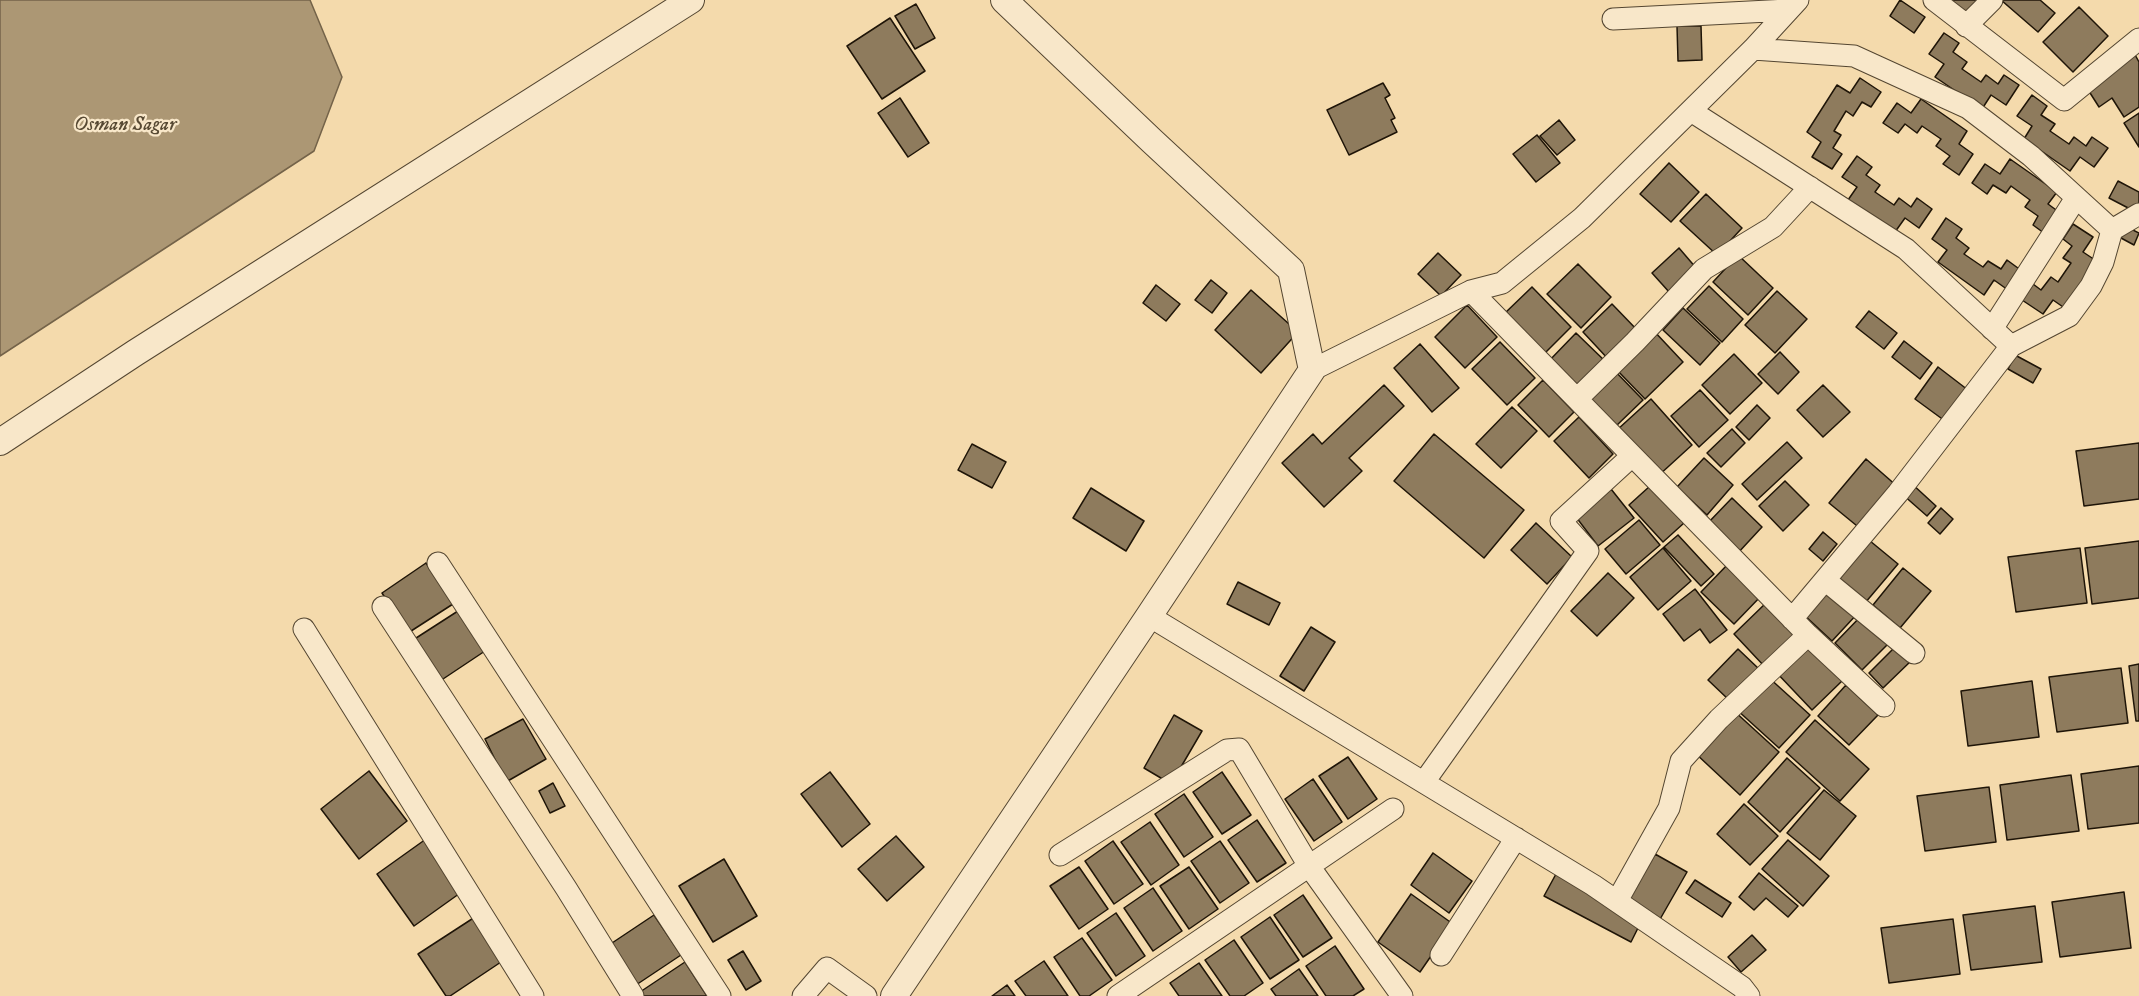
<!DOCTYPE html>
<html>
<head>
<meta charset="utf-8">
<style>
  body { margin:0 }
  canvas { display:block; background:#f4daac }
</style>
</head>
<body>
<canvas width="2139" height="996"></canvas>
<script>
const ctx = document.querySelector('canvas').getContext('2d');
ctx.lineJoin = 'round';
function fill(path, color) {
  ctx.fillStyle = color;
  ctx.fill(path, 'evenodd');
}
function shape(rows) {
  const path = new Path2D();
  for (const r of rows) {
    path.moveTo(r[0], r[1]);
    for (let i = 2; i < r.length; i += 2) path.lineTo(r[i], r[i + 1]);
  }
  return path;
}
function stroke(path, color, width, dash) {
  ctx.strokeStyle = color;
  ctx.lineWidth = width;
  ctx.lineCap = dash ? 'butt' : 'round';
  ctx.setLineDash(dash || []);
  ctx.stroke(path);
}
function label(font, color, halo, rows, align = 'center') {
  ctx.font = font + ' "IM FELL DW Pica",serif';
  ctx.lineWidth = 4.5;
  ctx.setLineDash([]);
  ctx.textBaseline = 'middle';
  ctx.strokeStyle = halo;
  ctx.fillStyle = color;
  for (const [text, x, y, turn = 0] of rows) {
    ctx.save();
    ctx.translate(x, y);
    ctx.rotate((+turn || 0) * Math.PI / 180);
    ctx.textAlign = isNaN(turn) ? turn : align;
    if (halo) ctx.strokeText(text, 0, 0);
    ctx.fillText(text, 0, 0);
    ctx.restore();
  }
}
const water = shape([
  [0,0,310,0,342,77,314,151,0,356,0,0]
]);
const building = shape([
  [1900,0,1925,17,1914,33,1890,16,1900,0],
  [1948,0,1986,0,1968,19,1948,0],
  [2001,0,2040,0,2055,13,2038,32,2001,0],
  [916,4,935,38,915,49,895,16,916,4],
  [2079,7,2108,36,2073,72,2043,42,2079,7],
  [890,18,925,71,882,99,847,46,890,18],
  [1677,26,1701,26,1702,60,1678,61,1677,26],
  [1944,33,1959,43,1953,52,1967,62,1962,69,1981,82,1986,75,1998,84,2004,75,2019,85,2006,105,1991,95,1982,109,1935,77,1944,64,1929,54,1944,33],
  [2134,53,2139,62,2139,107,2124,117,2112,98,2099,107,2085,85,2134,53],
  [1860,78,1881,92,1871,107,1862,102,1853,116,1846,111,1834,131,1841,135,1833,148,1842,154,1832,169,1812,157,1821,142,1807,132,1837,85,1850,93,1860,78],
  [1383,83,1390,95,1385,98,1395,118,1391,120,1397,132,1349,155,1327,110,1383,83],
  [2032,95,2047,106,2041,115,2055,124,2050,131,2069,144,2074,137,2086,146,2092,137,2108,148,2094,167,2080,157,2070,171,2024,139,2032,126,2017,116,2032,95],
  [900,98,929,143,908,157,878,113,900,98],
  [1921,99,1967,131,1959,144,1973,154,1959,175,1943,164,1950,156,1936,146,1941,139,1922,126,1917,133,1905,124,1898,133,1883,123,1897,103,1911,113,1921,99],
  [2139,113,2139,147,2124,123,2139,113],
  [1559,120,1575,140,1557,155,1540,136,1559,120],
  [1537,135,1560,163,1536,182,1513,154,1537,135],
  [1857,156,1872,167,1866,175,1880,185,1875,192,1894,205,1899,198,1911,207,1917,198,1932,209,1919,228,1905,218,1895,232,1848,200,1857,187,1842,177,1857,156],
  [2010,159,2057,192,2048,204,2063,215,2048,236,2033,225,2038,216,2025,207,2030,200,2011,186,2006,193,1993,185,1987,194,1972,183,1985,164,2000,174,2010,159],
  [1669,163,1699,192,1671,222,1640,194,1669,163],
  [2118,181,2139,192,2139,208,2132,210,2109,198,2118,181],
  [1706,194,1742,228,1717,255,1680,221,1706,194],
  [1946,218,1962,229,1956,238,1969,248,1964,254,1983,267,1988,261,2001,269,2007,260,2022,271,2008,290,1994,280,1984,295,1938,262,1947,250,1932,239,1946,218],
  [2073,224,2093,237,2083,252,2098,262,2066,309,2053,300,2043,314,2022,300,2033,284,2041,290,2051,277,2058,282,2071,263,2063,258,2072,246,2063,239,2073,224],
  [2127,227,2139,233,2134,245,2121,238,2127,227],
  [1679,248,1697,269,1670,293,1652,273,1679,248],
  [1438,253,1461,275,1441,296,1418,274,1438,253],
  [1738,255,1773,288,1748,315,1713,282,1738,255],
  [1578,264,1611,297,1581,328,1547,294,1578,264],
  [1211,280,1227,293,1212,313,1195,300,1211,280],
  [1156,285,1180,304,1166,321,1143,303,1156,285],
  [1709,286,1743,319,1722,342,1687,309,1709,286],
  [1532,287,1571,327,1543,355,1504,314,1532,287],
  [1251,290,1298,332,1261,373,1215,330,1251,290],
  [1777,291,1807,319,1775,353,1745,325,1777,291],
  [1612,304,1640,333,1610,361,1583,332,1612,304],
  [1467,305,1497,337,1465,368,1435,337,1467,305],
  [1683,308,1720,343,1700,365,1663,330,1683,308],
  [1869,311,1897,333,1884,349,1856,327,1869,311],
  [1653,330,1683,362,1645,399,1615,368,1653,330],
  [1576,333,1607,363,1577,394,1546,364,1576,333],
  [1904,341,1932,363,1920,379,1892,357,1904,341],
  [1500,342,1535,378,1507,405,1472,369,1500,342],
  [1420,344,1459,388,1432,412,1394,368,1420,344],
  [1780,352,1799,372,1778,394,1758,374,1780,352],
  [1734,354,1762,383,1730,414,1702,385,1734,354],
  [2015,355,2041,369,2033,383,2008,369,2015,355],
  [1938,367,1968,390,1945,421,1915,399,1938,367],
  [1612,368,1643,400,1615,427,1584,395,1612,368],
  [1543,380,1574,412,1549,437,1518,405,1543,380],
  [1384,385,1404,406,1349,458,1362,471,1324,507,1282,463,1313,434,1322,444,1384,385],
  [1823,385,1850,412,1823,437,1797,410,1823,385],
  [1700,390,1728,420,1699,447,1671,416,1700,390],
  [1651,399,1692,445,1658,476,1617,430,1651,399],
  [1757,405,1770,418,1749,440,1736,427,1757,405],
  [1512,407,1537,431,1501,468,1476,444,1512,407],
  [1579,417,1613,454,1589,478,1554,441,1579,417],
  [1732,429,1745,443,1721,467,1707,453,1732,429],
  [1434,434,1524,510,1484,558,1394,481,1434,434],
  [1787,442,1802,458,1757,500,1742,484,1787,442],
  [2139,443,2139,499,2084,506,2076,451,2139,443],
  [972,444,1006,462,992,488,958,470,972,444],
  [1704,458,1733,485,1707,515,1677,487,1704,458],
  [1866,459,1898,487,1862,530,1829,503,1866,459],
  [1785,481,1809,505,1783,531,1759,506,1785,481],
  [1911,483,1936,506,1927,516,1902,494,1911,483],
  [1650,486,1684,523,1663,542,1629,505,1650,486],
  [1091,488,1144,521,1126,551,1073,518,1091,488],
  [1611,489,1634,518,1598,546,1576,517,1611,489],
  [1732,498,1762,527,1737,554,1706,525,1732,498],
  [1941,508,1953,519,1940,534,1928,523,1941,508],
  [1639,520,1660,545,1626,574,1605,549,1639,520],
  [1536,523,1572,557,1547,584,1511,550,1536,523],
  [1823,532,1837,544,1823,561,1809,549,1823,532],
  [1678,535,1714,574,1701,586,1664,547,1678,535],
  [1864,536,1898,564,1865,603,1832,575,1864,536],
  [2139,541,2139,598,2092,604,2085,548,2139,541],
  [1663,548,1691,581,1658,610,1630,577,1663,548],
  [2080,548,2087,603,2016,612,2008,557,2080,548],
  [1730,562,1763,594,1734,624,1701,592,1730,562],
  [426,563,453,604,408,633,382,593,426,563],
  [1903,568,1931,591,1900,628,1873,605,1903,568],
  [1608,573,1634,598,1597,636,1571,611,1608,573],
  [1238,582,1280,603,1269,625,1227,604,1238,582],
  [1829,586,1858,613,1832,641,1803,614,1829,586],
  [1695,589,1727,630,1710,643,1700,629,1684,641,1663,614,1695,589],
  [1768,601,1800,635,1765,667,1734,634,1768,601],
  [458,611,485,651,440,681,413,640,458,611],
  [1864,613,1892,640,1862,670,1835,643,1864,613],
  [1311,627,1335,642,1304,691,1280,676,1311,627],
  [1805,642,1842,681,1812,710,1775,671,1805,642],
  [1898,644,1913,659,1883,688,1869,673,1898,644],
  [1738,649,1759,669,1729,700,1708,680,1738,649],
  [2139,664,2139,721,2136,721,2129,666,2139,664],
  [2121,668,2128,723,2057,732,2049,677,2121,668],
  [1767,676,1810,715,1779,748,1736,709,1767,676],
  [2032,681,2039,737,1968,746,1961,691,2032,681],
  [1846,685,1878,715,1849,745,1818,716,1846,685],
  [1733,710,1779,752,1740,795,1694,752,1733,710],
  [1174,715,1202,731,1171,784,1144,768,1174,715],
  [523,719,546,759,506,782,485,739,523,719],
  [1815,720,1869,769,1840,801,1786,752,1815,720],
  [1348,757,1377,799,1348,819,1319,776,1348,757],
  [1787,758,1820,788,1780,832,1748,802,1787,758],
  [2139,766,2139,823,2088,829,2081,774,2139,766],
  [369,771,407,821,359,859,321,809,369,771],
  [830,772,870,824,842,847,801,794,830,772],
  [1222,772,1251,815,1222,834,1193,792,1222,772],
  [2071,775,2079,831,2007,840,2000,785,2071,775],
  [1313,779,1342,822,1314,841,1285,799,1313,779],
  [553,783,565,806,550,813,539,791,553,783],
  [1989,787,1996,842,1925,851,1917,796,1989,787],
  [1824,790,1856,816,1820,860,1787,833,1824,790],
  [1184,794,1213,837,1184,857,1155,814,1184,794],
  [1744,804,1778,836,1750,865,1717,834,1744,804],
  [1257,820,1286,863,1257,882,1228,840,1257,820],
  [1150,822,1179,865,1151,885,1121,842,1150,822],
  [896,836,924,867,887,901,858,869,896,836],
  [426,839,463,891,414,926,377,874,426,839],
  [1788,840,1829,876,1803,906,1762,869,1788,840],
  [1113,841,1143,884,1114,904,1085,861,1113,841],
  [1220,841,1249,883,1220,903,1191,861,1220,841],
  [1433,853,1472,881,1449,913,1411,885,1433,853],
  [1655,854,1687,872,1659,921,1627,903,1655,854],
  [724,859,757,916,713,942,679,886,724,859],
  [1079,867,1108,909,1079,929,1050,886,1079,867],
  [1189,867,1218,909,1189,929,1160,886,1189,867],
  [1759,873,1798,906,1788,917,1766,898,1754,910,1739,897,1759,873],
  [1556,874,1642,920,1631,942,1544,896,1556,874],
  [1695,880,1731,903,1722,917,1686,893,1695,880],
  [1153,888,1182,931,1153,951,1124,908,1153,888],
  [2124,892,2131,948,2060,957,2052,902,2124,892],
  [1411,894,1453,924,1420,972,1378,942,1411,894],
  [1303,895,1332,938,1303,957,1274,915,1303,895],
  [2035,906,2042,962,1971,970,1963,915,2035,906],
  [1116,913,1145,956,1116,976,1087,933,1116,913],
  [654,915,681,955,636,985,609,945,654,915],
  [475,917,504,960,450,996,446,996,418,954,475,917],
  [1270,917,1299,960,1270,979,1241,937,1270,917],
  [1953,919,1960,974,1889,983,1881,928,1953,919],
  [1752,935,1766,950,1741,972,1728,957,1752,935],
  [1082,938,1112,980,1089,996,1080,996,1054,957,1082,938],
  [1234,940,1263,983,1244,996,1230,996,1205,960,1234,940],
  [1335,946,1364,989,1353,996,1326,996,1306,966,1335,946],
  [743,951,761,981,746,990,728,960,743,951],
  [1044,961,1068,996,1026,996,1015,981,1044,961],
  [685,962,707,996,643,996,640,992,685,962],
  [1199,963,1222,996,1179,996,1170,983,1199,963],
  [1299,969,1318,996,1276,996,1271,989,1299,969],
  [1007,985,1015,996,992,996,1007,985]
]);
const minor = shape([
  [1934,0,2064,100,2139,39],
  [1613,19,1788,10],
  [1966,26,1992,0],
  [1753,49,1854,56,1968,108,2031,156,2112,230],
  [1691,111,1906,249,2011,346],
  [1471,291,1808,635,1719,719,1681,761,1669,808,1617,901],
  [1992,329,2076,198],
  [1312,370,1471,291,1502,283,1582,218,1753,49,1798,0],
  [1577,399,1635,342,1704,269,1773,227,1810,187],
  [438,563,720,996],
  [1825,580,1914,653],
  [383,607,566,888,633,996],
  [1149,616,1593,885,1742,987,1749,996],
  [1792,619,1898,493,2011,346,2069,316,2091,286,2103,262,2112,230,2139,214],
  [304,629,533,996],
  [1808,635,1884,706],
  [1424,782,1588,551,1561,521,1632,456],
  [1060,855,1227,750,1239,749,1309,866,1402,996],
  [1441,955,1516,838],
  [803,996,827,968,866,996],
  [1118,996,1393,809]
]);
const tertiary = shape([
  [0,442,135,353,691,0],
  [894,996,1149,616,1312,370,1291,270,1152,141,1004,0]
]);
const waterNames = [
  ["Osman Sagar",125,126]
];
fill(water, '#ac9774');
stroke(water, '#746349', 1.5);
fill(building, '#8e7b5d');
stroke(building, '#1f1508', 1.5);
stroke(minor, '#544631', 23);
stroke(tertiary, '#544631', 28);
stroke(minor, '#f8e7c9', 21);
stroke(tertiary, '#f8e7c9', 26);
label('italic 20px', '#574933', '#f8e7c9', waterNames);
</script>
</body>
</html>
